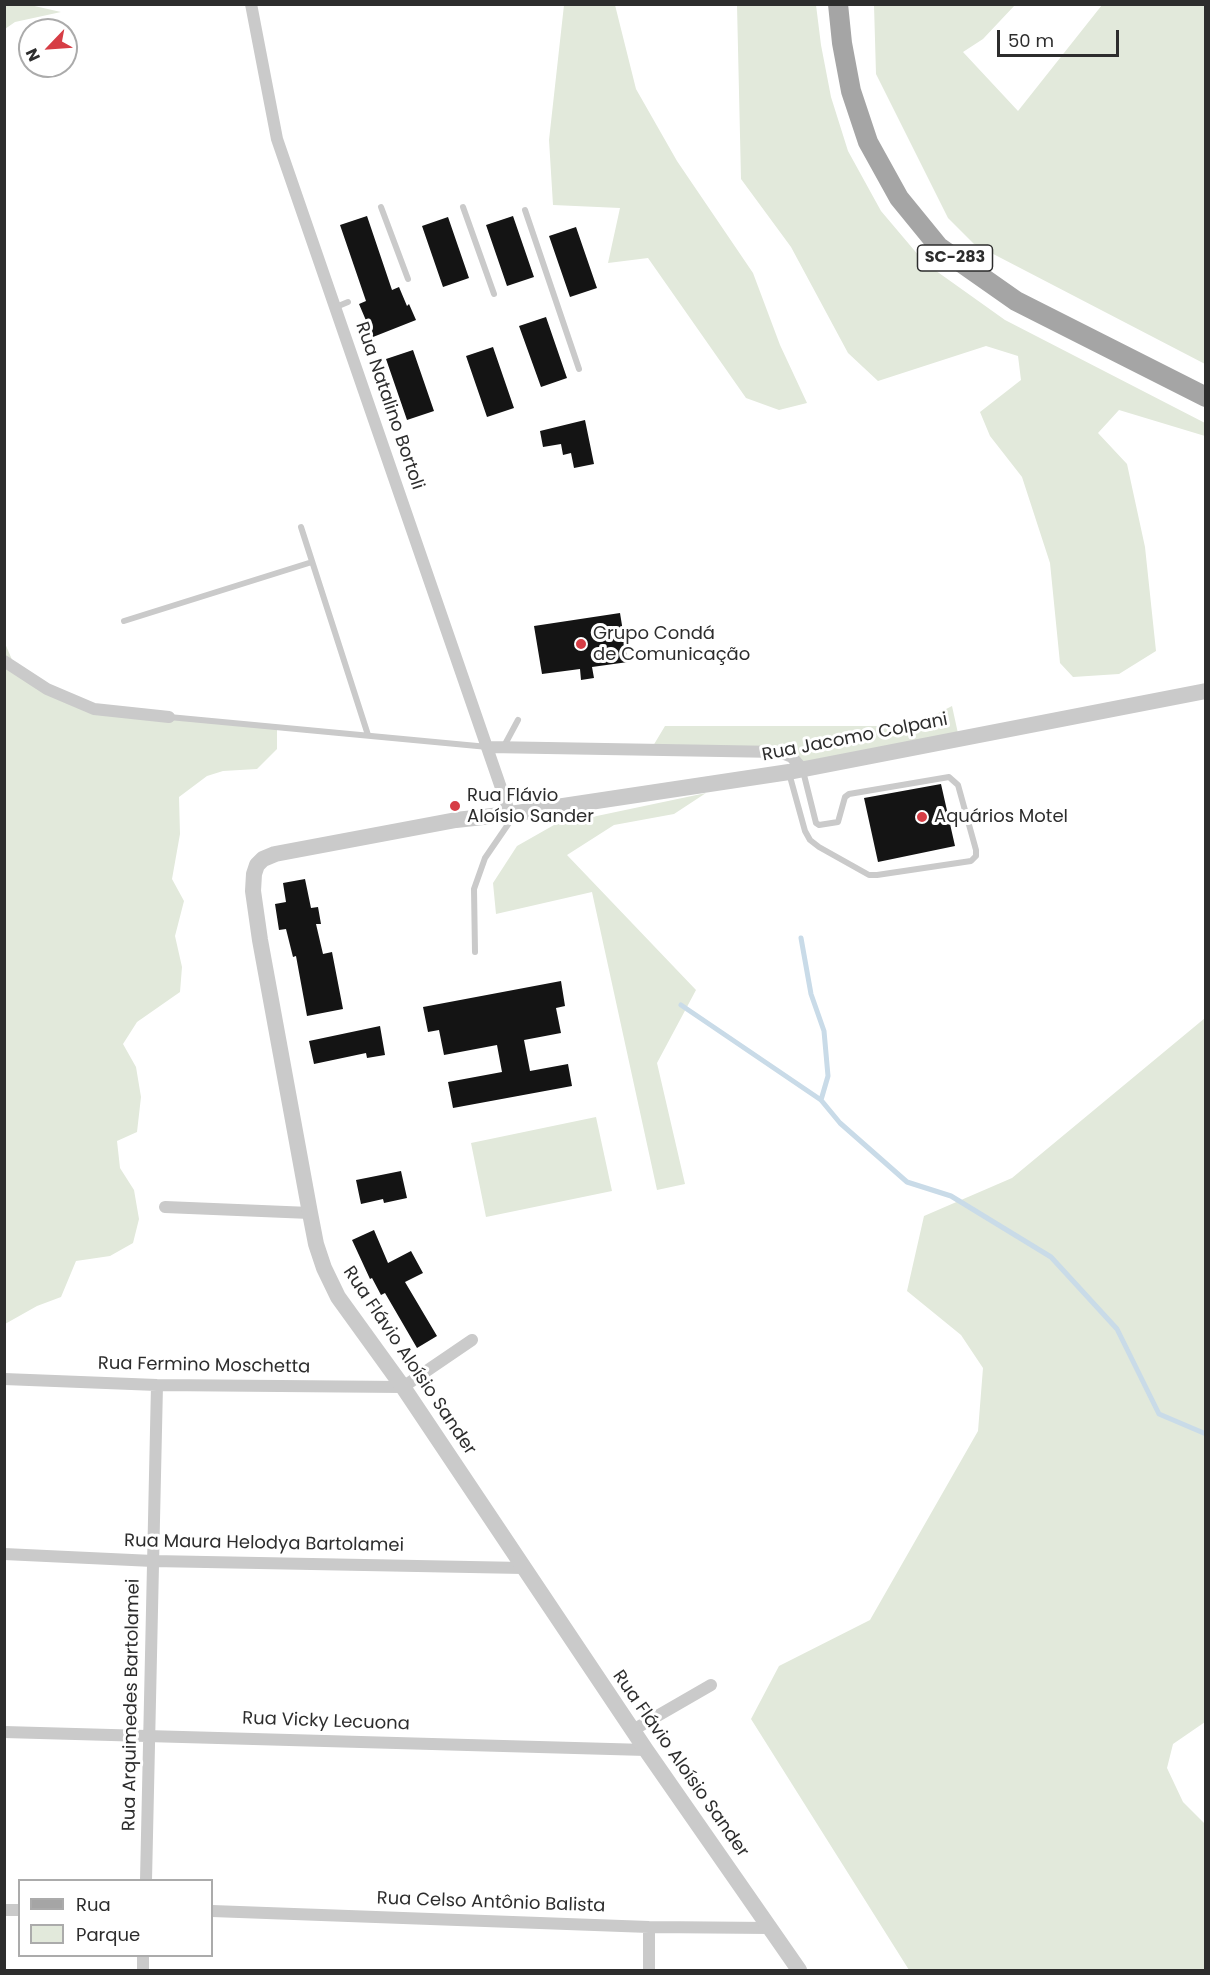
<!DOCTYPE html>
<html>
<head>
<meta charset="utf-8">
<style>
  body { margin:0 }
  #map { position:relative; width:1210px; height:1975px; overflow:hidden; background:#fff; font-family:Poppins,sans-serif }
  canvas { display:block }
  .frame { position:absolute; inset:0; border:6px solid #2d2d2d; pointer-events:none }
  .legend { position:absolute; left:18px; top:1879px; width:195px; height:78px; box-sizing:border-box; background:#fff; border:2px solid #ababab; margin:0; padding:8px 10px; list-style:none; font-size:18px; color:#2d2d2d }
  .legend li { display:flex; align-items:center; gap:12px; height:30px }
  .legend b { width:30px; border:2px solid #ababab }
  .north { position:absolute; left:18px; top:18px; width:60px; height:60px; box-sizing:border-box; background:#fff; border:2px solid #ababab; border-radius:50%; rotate:245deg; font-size:16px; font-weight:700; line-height:24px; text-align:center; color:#2d2d2d }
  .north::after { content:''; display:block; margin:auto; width:21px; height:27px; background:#d63d45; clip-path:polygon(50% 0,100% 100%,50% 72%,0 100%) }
  .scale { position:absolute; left:997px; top:30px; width:122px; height:27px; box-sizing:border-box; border:3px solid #2d2d2d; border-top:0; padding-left:8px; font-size:18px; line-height:21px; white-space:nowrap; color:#2d2d2d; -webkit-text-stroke:4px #fff; paint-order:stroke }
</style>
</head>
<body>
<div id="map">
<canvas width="1210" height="1975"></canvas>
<div class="frame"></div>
<ul class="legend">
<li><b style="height:8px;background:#a5a5a5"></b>Rua</li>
<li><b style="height:16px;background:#e2e9db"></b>Parque</li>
</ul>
<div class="north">N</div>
<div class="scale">50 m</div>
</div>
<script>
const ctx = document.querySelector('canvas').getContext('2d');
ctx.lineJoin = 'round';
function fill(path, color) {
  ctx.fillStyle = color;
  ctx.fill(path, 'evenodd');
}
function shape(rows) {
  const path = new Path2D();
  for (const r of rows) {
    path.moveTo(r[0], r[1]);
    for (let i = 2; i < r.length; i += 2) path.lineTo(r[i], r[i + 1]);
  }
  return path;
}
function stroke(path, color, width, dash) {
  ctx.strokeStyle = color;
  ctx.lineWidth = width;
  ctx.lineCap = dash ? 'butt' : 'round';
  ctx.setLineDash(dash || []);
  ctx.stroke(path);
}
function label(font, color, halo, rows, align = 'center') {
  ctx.font = font + ' Poppins,sans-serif';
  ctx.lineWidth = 6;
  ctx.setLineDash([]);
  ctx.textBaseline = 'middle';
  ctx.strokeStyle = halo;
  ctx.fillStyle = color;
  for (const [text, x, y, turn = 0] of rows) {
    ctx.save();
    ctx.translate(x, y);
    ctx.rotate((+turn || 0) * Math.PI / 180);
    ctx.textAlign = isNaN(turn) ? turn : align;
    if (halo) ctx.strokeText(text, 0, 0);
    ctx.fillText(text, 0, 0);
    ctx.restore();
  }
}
const green = shape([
  [5,4,30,5,61,12,15,22,5,29],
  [564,5,615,5,636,89,677,161,753,273,780,345,807,403,779,410,746,398,648,258,608,263,620,208,553,205,549,140],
  [737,5,816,5,821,45,831,97,848,151,881,211,925,263,1005,320,1205,423,1205,436,1119,410,1098,433,1127,464,1145,547,1156,651,1119,674,1073,677,1060,663,1050,563,1022,477,990,436,980,412,1021,380,1018,356,986,346,878,381,848,353,791,247,741,179],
  [874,5,1015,5,983,39,963,52,1018,111,1102,5,1205,5,1205,364,974,244,948,218,876,74],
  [4,641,16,669,94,709,277,727,277,749,257,769,223,771,207,776,179,797,180,834,172,879,184,901,175,936,182,967,180,992,137,1022,123,1044,136,1067,141,1097,137,1132,117,1141,120,1168,134,1190,139,1219,133,1243,110,1256,76,1261,61,1297,37,1306,5,1324],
  [952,706,959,738,803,770,792,757,650,751,665,726,913,726],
  [706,793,674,814,614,825,567,855,696,990,657,1063,685,1184,657,1190,592,892,496,914,493,883,517,846,554,825],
  [1205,1018,1205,1722,1173,1744,1167,1768,1183,1802,1205,1824,1205,1970,909,1970,751,1719,779,1666,870,1620,978,1431,983,1368,961,1335,907,1291,924,1216,1012,1178],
  [596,1117,612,1191,486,1217,471,1143]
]);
const stream = shape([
  [801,938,811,994,824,1031,828,1076,821,1100],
  [681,1005,821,1100,840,1123,907,1182,951,1196,1051,1257,1117,1329,1159,1414,1206,1434]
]);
const building = shape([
  [367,216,392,290,399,287,407,306,409,304,416,320,373,337,359,304,366,301,340,225],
  [513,216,534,277,507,286,486,225],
  [448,217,469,278,443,287,422,226],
  [576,227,597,288,570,297,549,236],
  [546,317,567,378,541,387,519,326],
  [493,347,514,408,487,417,466,356],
  [413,350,434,411,407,420,386,359],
  [585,420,594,464,574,468,571,453,563,455,561,444,543,447,540,431],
  [620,613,628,662,592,667,594,678,581,680,580,669,542,674,534,626],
  [941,784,955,846,878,862,864,798],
  [305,879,311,908,318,907,321,924,316,924,323,954,332,952,343,1009,307,1016,296,956,293,957,286,929,279,930,275,904,286,902,283,883],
  [561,981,565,1006,556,1008,561,1033,524,1040,530,1071,568,1064,572,1086,453,1108,448,1082,502,1072,497,1045,444,1055,439,1030,428,1032,423,1007],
  [380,1026,385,1055,367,1058,366,1053,314,1064,309,1041],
  [401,1171,407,1198,384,1203,383,1199,361,1204,356,1180],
  [374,1230,388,1263,411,1251,423,1273,405,1282,437,1336,417,1348,385,1293,381,1295,372,1278,370,1279,352,1240]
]);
const service = shape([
  [381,207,408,279],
  [463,207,494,294],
  [525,210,579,369],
  [336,307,348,302],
  [301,527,368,735],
  [124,621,312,562],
  [169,717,488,747],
  [503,748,518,720],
  [789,773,805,831,810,840,819,847,869,875,877,875,971,861,976,856,976,850,958,785,949,777,849,794,845,797,838,822,819,825,816,823,803,771],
  [475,952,474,889,485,858,509,823,510,815]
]);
const minor = shape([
  [251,4,277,139,510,814],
  [4,661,47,689,94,709,169,717],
  [489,747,779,752,792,757,803,770],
  [165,1207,310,1213],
  [4,1379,157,1385,403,1387,472,1340],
  [4,1554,153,1561,523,1568],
  [633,1730,711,1685],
  [4,1732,646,1750],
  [146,1880,157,1385],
  [4,1910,20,1910],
  [212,1911,649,1927,770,1928],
  [143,1970,143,1956],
  [649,1970,649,1927]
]);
const tertiary = shape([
  [799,1970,646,1750,403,1387,338,1297,324,1268,316,1244,310,1213,260,940,253,891,254,874,257,865,263,859,275,854,456,820,510,814,789,772,1206,691]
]);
const primary = shape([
  [838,4,842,43,851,91,868,142,899,198,939,247,1016,301,1206,397]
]);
const markers = [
  [581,644,6,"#d63d45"],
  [455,806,6,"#d63d45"],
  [922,817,6,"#d63d45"]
];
const shields = [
  [955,258,75]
];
const shieldNames = [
  ["SC-283",955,258]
];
const streetNames = [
  ["Rua Natalino Bortoli",389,406,71],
  ["Rua Jacomo Colpani",855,738,-11],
  ["Rua Flávio Aloísio Sander",409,1361,56],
  ["Rua Fermino Moschetta",204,1366,1],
  ["Rua Maura Helodya Bartolamei",264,1544,1],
  ["Rua Arquimedes Bartolamei",132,1705,-89],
  ["Rua Vicky Lecuona",326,1722,2],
  ["Rua Flávio Aloísio Sander",680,1764,55],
  ["Rua Celso Antônio Balista",491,1903,2]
];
const poiNames = [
  ["Grupo Condá",593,634],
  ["de Comunicação",593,655],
  ["Rua Flávio",467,796],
  ["Aloísio Sander",467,817],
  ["Aquários Motel",934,817]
];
fill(green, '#e2e9db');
stroke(stream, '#c9dbe8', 5);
fill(building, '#141414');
stroke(service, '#cacaca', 6);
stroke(minor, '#cacaca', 12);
stroke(tertiary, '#cacaca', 16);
stroke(primary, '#a5a5a5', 20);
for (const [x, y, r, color] of markers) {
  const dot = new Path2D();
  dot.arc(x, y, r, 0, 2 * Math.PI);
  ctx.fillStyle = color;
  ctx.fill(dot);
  stroke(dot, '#fff', 2);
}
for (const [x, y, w] of shields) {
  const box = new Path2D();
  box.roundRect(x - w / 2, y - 13, w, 26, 4.5);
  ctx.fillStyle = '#fff';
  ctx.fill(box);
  stroke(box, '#2d2d2d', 1.5);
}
label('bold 16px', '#2d2d2d', null, shieldNames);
label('18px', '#2d2d2d', '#fff', streetNames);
label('18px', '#2d2d2d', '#fff', poiNames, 'left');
</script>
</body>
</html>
